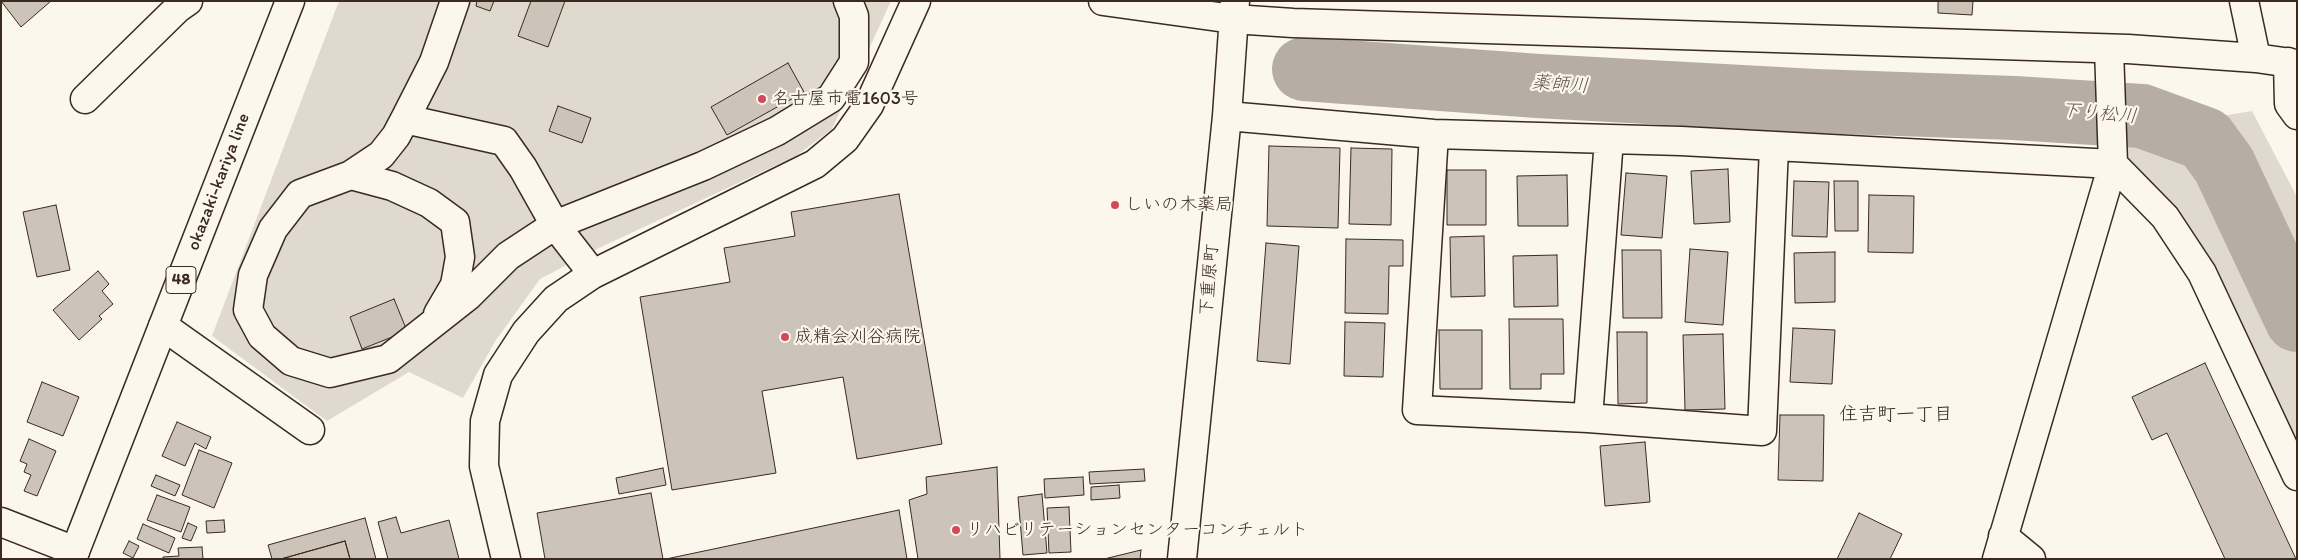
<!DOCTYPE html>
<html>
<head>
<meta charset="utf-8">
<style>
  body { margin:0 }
  #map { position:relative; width:2298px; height:560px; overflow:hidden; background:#fbf7ec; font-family:Itim,sans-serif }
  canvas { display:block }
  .frame { position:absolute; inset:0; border:2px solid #3b2a1e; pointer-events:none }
</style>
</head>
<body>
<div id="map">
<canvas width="2298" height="560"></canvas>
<div class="frame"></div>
</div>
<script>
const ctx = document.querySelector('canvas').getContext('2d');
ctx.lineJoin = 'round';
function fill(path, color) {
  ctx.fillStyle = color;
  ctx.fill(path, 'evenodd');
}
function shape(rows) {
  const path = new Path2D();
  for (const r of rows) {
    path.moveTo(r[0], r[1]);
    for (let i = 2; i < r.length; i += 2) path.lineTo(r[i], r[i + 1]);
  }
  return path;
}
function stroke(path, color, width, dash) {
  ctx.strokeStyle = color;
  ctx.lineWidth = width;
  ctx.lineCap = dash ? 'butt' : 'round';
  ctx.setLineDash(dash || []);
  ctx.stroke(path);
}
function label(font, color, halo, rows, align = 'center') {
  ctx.font = font + ' Itim,"Klee One",sans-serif';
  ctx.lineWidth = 4.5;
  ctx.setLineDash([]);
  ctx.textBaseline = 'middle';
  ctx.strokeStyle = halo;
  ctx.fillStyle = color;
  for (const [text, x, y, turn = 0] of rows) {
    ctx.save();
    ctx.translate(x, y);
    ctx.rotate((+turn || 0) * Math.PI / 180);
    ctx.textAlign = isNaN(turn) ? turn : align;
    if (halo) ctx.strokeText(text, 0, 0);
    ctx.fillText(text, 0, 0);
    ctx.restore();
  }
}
const green = shape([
  [339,1,891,1,832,129,796,156,599,248,540,279,496,340,463,398,409,372,327,421,212,336],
  [2252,111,2297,197,2297,488,2202,273,2113,164,2112,134]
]);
const river = shape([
  [1304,69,1538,86,1815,101,2014,108,2142,116,2205,139,2224,165,2297,320]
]);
const building = shape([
  [1,1,51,1,21,27,1,1],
  [477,1,494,1,490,11,476,6,477,1],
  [531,1,565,1,548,47,518,36,531,1],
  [1938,1,1973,1,1972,15,1938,13,1938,1],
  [788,63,804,92,727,135,711,107,788,63],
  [558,106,591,118,582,143,549,131,558,106],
  [1269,146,1340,148,1338,228,1267,226,1269,146],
  [1351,148,1392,149,1391,225,1349,224,1351,148],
  [1728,169,1730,222,1694,224,1691,171,1728,169],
  [1447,170,1486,170,1486,225,1447,225,1447,170],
  [1626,173,1667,176,1662,238,1621,235,1626,173],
  [1567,175,1568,226,1518,226,1517,176,1567,175],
  [1794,181,1829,182,1827,237,1792,236,1794,181],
  [1834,181,1858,181,1858,231,1835,231,1834,181],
  [899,194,942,444,857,459,843,377,762,391,776,473,672,490,640,297,730,282,724,248,795,236,791,212,899,194],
  [1869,195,1914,196,1913,253,1868,252,1869,195],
  [56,205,70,270,37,277,23,212,56,205],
  [1484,236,1485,296,1451,297,1450,237,1484,236],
  [1346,239,1403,240,1403,266,1389,266,1388,314,1345,313,1346,239],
  [1266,243,1299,246,1290,364,1257,361,1266,243],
  [1690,249,1728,252,1723,325,1685,322,1690,249],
  [1622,250,1661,250,1662,318,1623,318,1622,250],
  [1835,252,1835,302,1795,303,1794,253,1835,252],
  [1557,255,1558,306,1514,307,1513,256,1557,255],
  [98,271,109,284,102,291,113,304,99,316,102,319,79,340,53,310,98,271],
  [394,299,407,331,362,349,350,317,394,299],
  [1509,319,1563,319,1564,374,1541,374,1541,389,1510,389,1509,319],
  [1345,322,1385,323,1383,377,1344,376,1345,322],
  [1793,328,1835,330,1832,384,1790,382,1793,328],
  [1439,330,1482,330,1482,389,1440,389,1439,330],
  [1617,332,1647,332,1647,403,1618,404,1617,332],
  [1723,334,1725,409,1685,410,1683,335,1723,334],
  [2205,363,2296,559,2225,559,2167,433,2152,440,2132,397,2205,363],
  [42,382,79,397,63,436,27,422,42,382],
  [1780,415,1824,415,1823,481,1778,480,1780,415],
  [177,422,211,437,206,449,195,443,185,466,162,456,177,422],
  [29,439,56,451,37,496,24,491,31,475,24,472,27,464,20,461,29,439],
  [1645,442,1650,502,1605,506,1600,446,1645,442],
  [199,450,232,463,214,508,182,495,199,450],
  [997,467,1000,559,918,559,909,500,927,494,926,477,997,467],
  [663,468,666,485,619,494,616,478,663,468],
  [1144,469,1145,481,1090,484,1089,472,1144,469],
  [156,475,180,485,175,496,151,486,156,475],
  [1083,477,1084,495,1045,498,1044,479,1083,477],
  [1119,485,1120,498,1091,500,1091,487,1119,485],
  [651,493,663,559,545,559,537,513,651,493],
  [1042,494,1047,553,1023,555,1018,497,1042,494],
  [157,495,190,507,181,532,147,520,157,495],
  [1069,507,1071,552,1049,553,1047,508,1069,507],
  [899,510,907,559,666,559,899,510],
  [1859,513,1902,534,1890,559,1837,559,1859,513],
  [396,517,401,533,449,520,459,559,388,559,378,522,396,517],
  [365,518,376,559,350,559,345,541,281,559,272,559,268,545,365,518],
  [224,520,225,532,207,533,206,521,224,520],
  [188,523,197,527,191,541,182,538,188,523],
  [143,524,175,538,169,553,137,539,143,524],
  [129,541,139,546,133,558,123,553,129,541],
  [345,541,350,559,281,559,345,541],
  [202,547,203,559,163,559,163,557,179,556,178,548,202,547],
  [1141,550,1140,559,1104,559,1141,550]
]);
const minor = shape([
  [455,1,434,62,405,119,504,141,523,168,555,225,593,274],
  [1103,1,1233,19,1293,23,2128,49,2256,58,2297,64],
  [2244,1,2256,58],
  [2109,49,2113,164,2165,217,2202,273,2297,476],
  [2288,62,2289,104,2297,115],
  [85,99,178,8,188,1],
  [1227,116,1434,134,1681,141,2113,164,1997,559],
  [405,119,396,136,381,155,351,175,300,194,273,229,253,275,248,310,262,336,291,361,330,373,388,359,468,296,508,256,555,225,703,166,777,131,831,98,854,62,854,16,848,1],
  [1434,134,1417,410,1588,418,1762,431,1774,147],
  [351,175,392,186,429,203,455,222,460,257,455,285,438,314],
  [163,326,310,430],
  [1588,418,1609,139],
  [1,522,75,551],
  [2003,536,2031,559],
  [506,559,484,466,485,421,498,375,526,332,556,299,593,274,815,164,845,139,869,105,916,1],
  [1182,559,1227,116,1235,1]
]);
const major = shape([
  [72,559,290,1]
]);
const markers = [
  [762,99,5,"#d1495b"],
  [1115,205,5,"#d1495b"],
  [785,337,5,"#d1495b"],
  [956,530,5,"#d1495b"]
];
const shields = [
  [181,280,30]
];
const shieldNames = [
  ["48",181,280]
];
const poiNames = [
  ["名古屋市電1603号",772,99],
  ["しいの木薬局",1125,205],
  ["成精会刈谷病院",795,337],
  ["リハビリテーションセンターコンチェルト",966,530]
];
const streetNames = [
  ["okazaki-kariya line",219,182,-69],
  ["下重原町",1210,280,-85]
];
const waterNames = [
  ["薬師川",1560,85,4],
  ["下り松川",2099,114,5]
];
const neighbourhoodNames = [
  ["住吉町一丁目",1896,415]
];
fill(green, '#dfd9ce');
stroke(river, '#b6aea2', 64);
fill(building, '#ccc4b9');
stroke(building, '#3b2a1e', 1);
stroke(minor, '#3b2a1e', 31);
stroke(major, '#3b2a1e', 31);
stroke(minor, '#fbf7ec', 28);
stroke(major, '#fbf7ec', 28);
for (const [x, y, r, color] of markers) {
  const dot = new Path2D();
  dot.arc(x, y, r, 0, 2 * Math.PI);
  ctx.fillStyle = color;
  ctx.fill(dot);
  stroke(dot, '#fbf7ec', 2);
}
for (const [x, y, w] of shields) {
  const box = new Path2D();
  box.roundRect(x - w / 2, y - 13.5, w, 27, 4);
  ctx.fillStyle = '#fbf7ec';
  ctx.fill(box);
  stroke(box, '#3b2a1e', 1);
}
label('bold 16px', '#3b2a1e', null, shieldNames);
label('18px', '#3b2a1e', '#fbf7ec', poiNames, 'left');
label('18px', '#3b2a1e', '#fbf7ec', streetNames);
label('italic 19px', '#605246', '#fbf7ec', waterNames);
label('19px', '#3b2a1e', '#fbf7ec', neighbourhoodNames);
</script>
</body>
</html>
